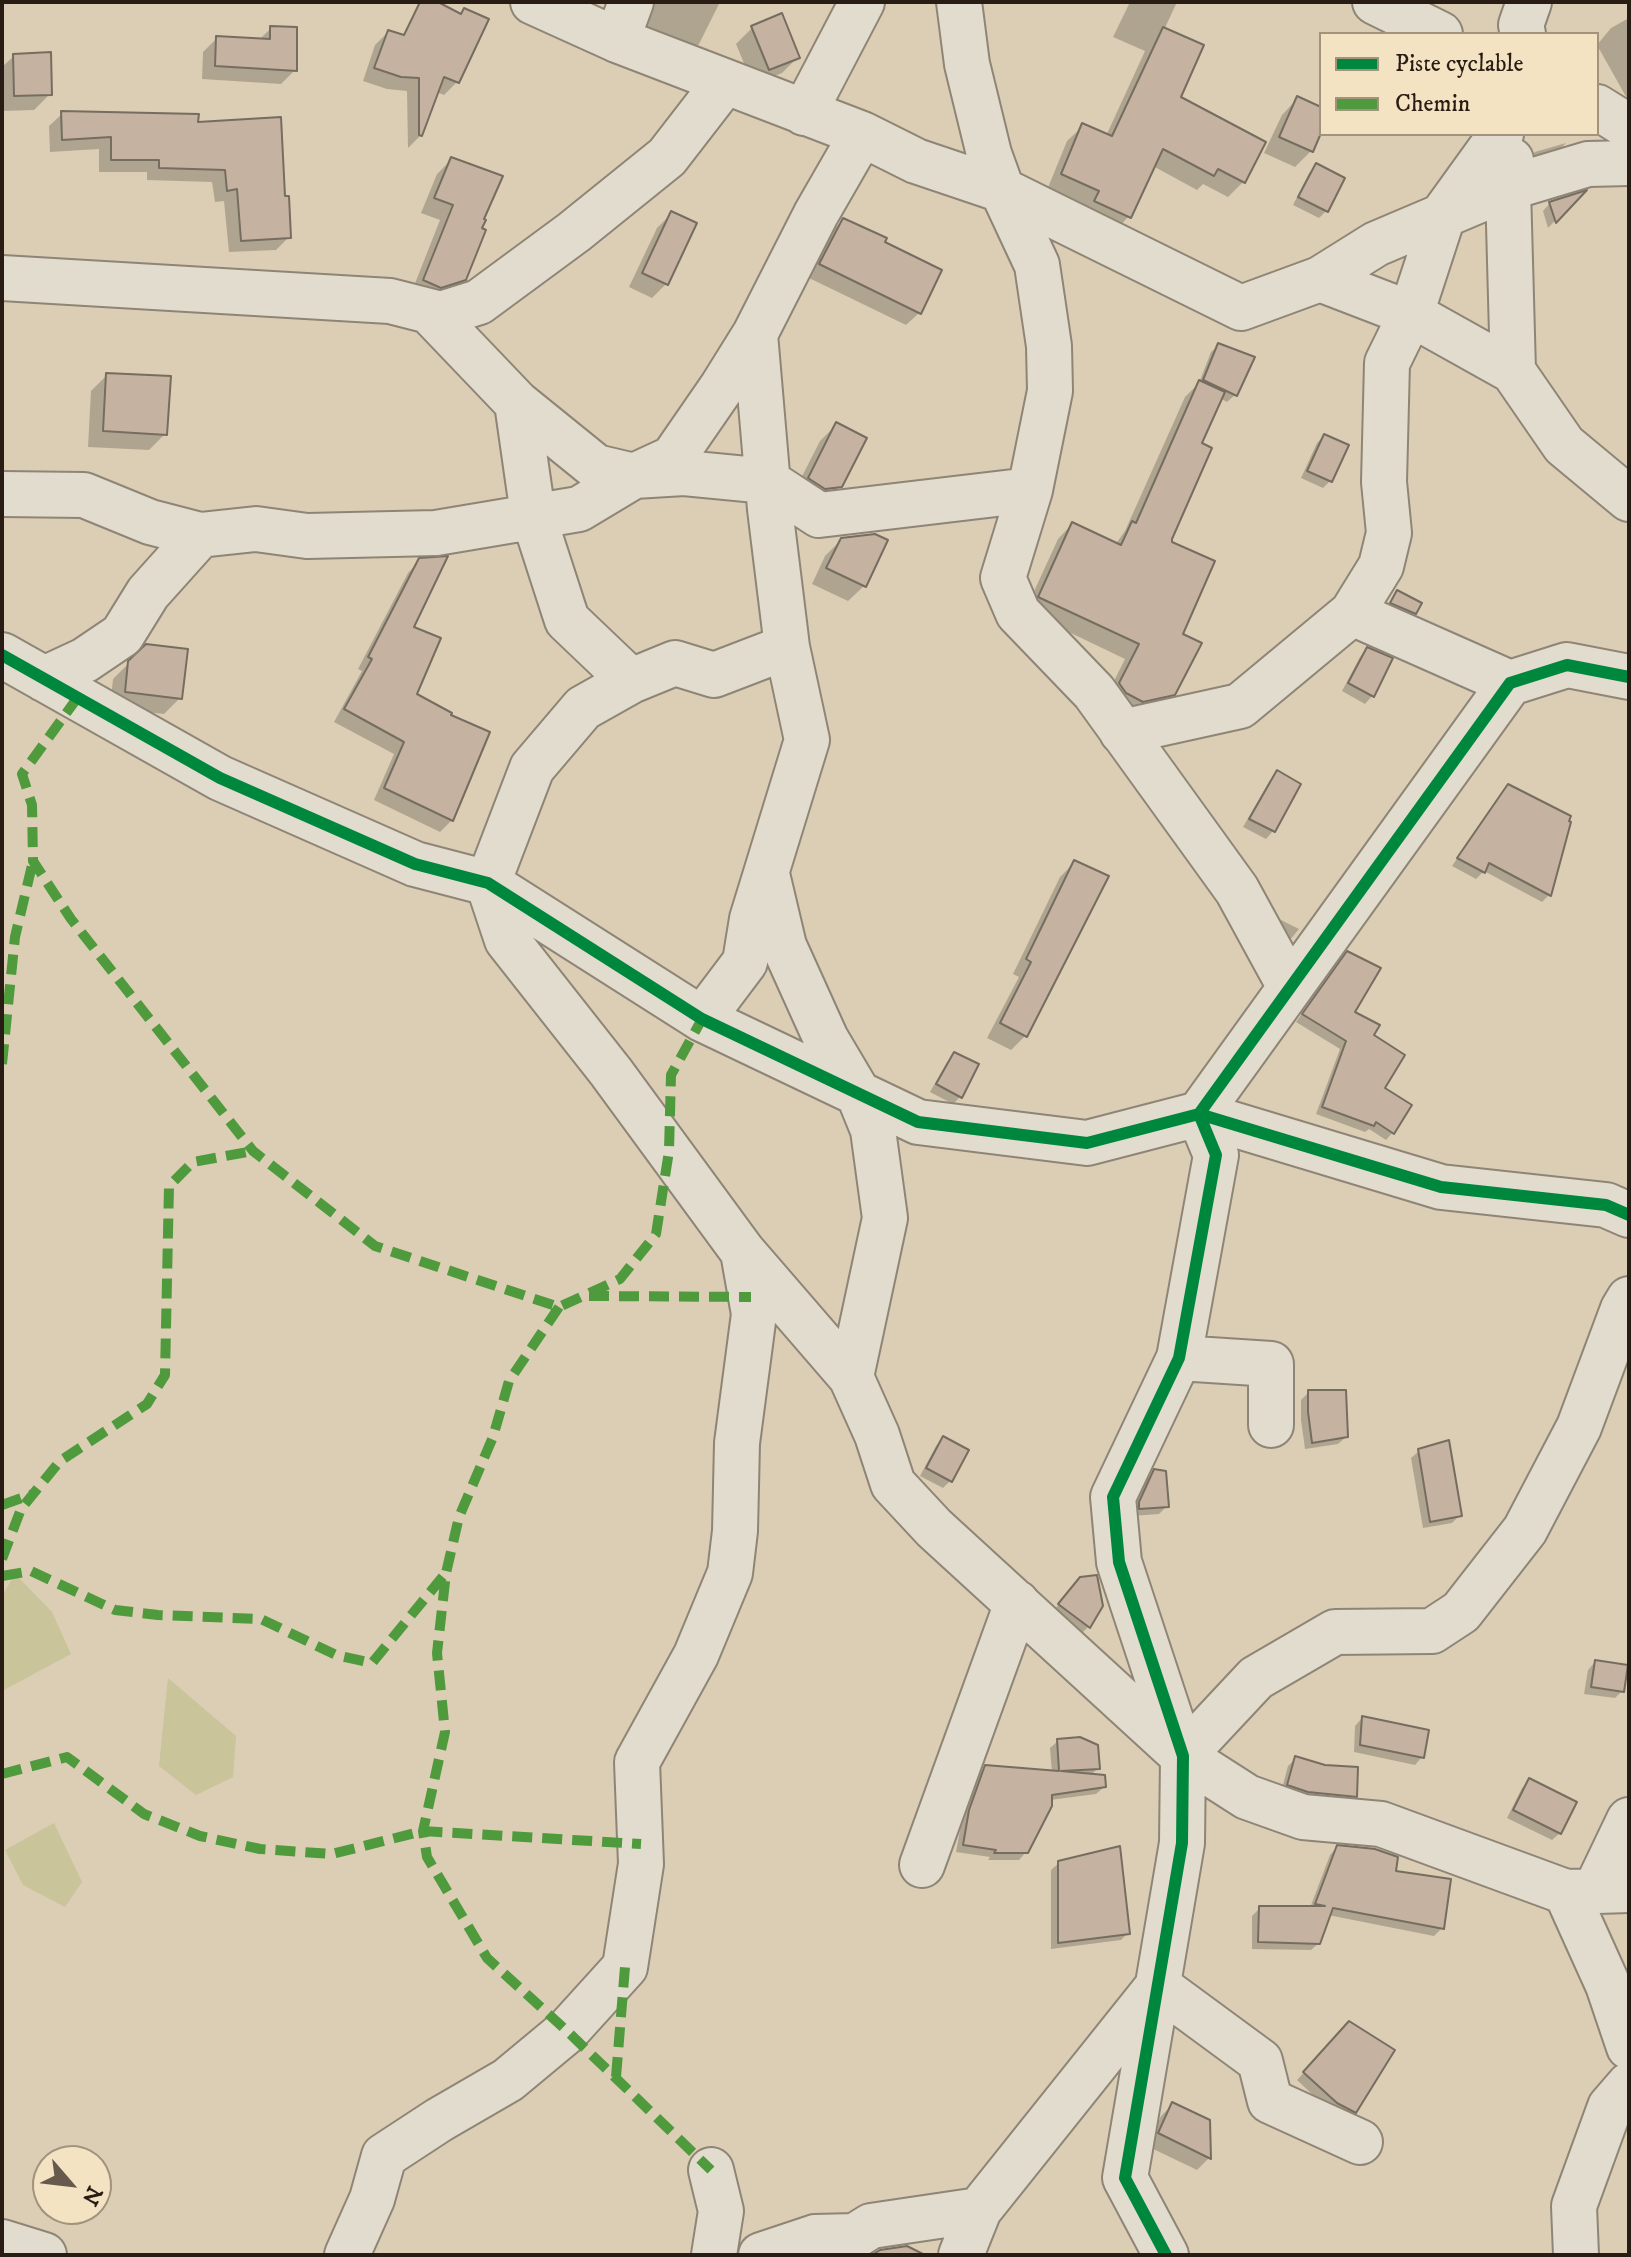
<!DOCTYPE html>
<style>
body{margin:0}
#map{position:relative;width:1631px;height:2257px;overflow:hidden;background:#dbceb4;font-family:"IM FELL DW Pica",serif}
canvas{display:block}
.frame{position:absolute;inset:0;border:4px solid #291c14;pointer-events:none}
.legend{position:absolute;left:1319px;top:32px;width:280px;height:104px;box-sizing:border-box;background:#f3e3c3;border:2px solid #a2937d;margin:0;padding:10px 14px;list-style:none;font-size:24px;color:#291c14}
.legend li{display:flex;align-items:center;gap:16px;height:40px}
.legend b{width:40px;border:2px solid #a2937d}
.north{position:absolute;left:32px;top:2145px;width:80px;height:80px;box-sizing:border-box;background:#f3e3c3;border:2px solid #a2937d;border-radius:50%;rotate:118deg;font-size:22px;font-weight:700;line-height:32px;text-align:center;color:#291c14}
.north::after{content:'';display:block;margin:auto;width:28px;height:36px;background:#675a4c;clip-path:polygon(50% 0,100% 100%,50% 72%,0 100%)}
</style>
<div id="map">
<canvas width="1631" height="2257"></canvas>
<div class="frame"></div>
<ul class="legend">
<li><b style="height:10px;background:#00873e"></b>Piste cyclable</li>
<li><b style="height:10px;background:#4f9a3d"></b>Chemin</li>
</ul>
<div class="north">N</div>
</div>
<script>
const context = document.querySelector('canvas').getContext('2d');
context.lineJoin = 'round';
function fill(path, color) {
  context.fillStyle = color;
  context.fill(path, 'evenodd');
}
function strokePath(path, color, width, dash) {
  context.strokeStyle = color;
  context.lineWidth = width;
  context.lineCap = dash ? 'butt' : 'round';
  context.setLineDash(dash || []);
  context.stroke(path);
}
fill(new Path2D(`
 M 15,1574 L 52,1612 L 71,1654 L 2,1691 L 2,1596 Z
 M 168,1678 L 236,1736 L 233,1777 L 196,1795 L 159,1766 Z
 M 54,1823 L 82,1882 L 65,1907 L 23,1885 L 5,1850 Z`), '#c9c499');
fill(new Path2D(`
 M 429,2 L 460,15 L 464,10 L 457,82 L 444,95 L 436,92 L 421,135 L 408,148 L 407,91 L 387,89 L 363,81 L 375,45 L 388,32 L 405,36 Z
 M 644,2 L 720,2 L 699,44 L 690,54 L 641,34 Z
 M 1130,2 L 1177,2 L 1164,30 L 1179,97 L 1243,182 L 1228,197 L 1203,184 L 1197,190 L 1153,166 L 1129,216 L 1114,232 L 1080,216 L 1085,206 L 1047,190 L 1067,141 L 1083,126 L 1106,136 L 1145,51 L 1113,37 Z
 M 1629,18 L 1629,102 L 1597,45 L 1611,28 Z
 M 271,28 L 295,70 L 281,84 L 202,79 L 203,52 L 217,38 L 259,40 Z
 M 752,28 L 798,57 L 782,73 L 753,85 L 736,44 Z
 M 14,56 L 50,94 L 34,110 L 2,111 L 2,67 Z
 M 1297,99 L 1321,109 L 1321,128 L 1311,151 L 1295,167 L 1264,153 L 1282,115 Z
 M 62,114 L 196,124 L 283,198 L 289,237 L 276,250 L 229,252 L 224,201 L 215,202 L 212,182 L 147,180 L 147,172 L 99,172 L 99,149 L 50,152 L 49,126 Z
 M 1566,143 L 1558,151 L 1528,160 L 1535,152 Z
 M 452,159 L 480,229 L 464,279 L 449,294 L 410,296 L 440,220 L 421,213 L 437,174 Z
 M 1316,166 L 1326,211 L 1319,218 L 1293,205 L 1309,173 Z
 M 1581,194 L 1548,228 L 1543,211 L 1550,203 Z
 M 671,214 L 666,284 L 652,298 L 629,287 L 657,228 Z
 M 843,220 L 882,243 L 919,313 L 906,325 L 807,277 L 830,233 Z
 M 1219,345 L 1235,395 L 1227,402 L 1220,398 L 1199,444 L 1169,543 L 1180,635 L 1174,693 L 1158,709 L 1128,715 L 1105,699 L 1125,659 L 1025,611 L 1058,539 L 1072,524 L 1115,545 L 1125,531 L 1185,397 L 1199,383 L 1211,352 Z
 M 107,375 L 165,434 L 149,450 L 88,447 L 91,391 Z
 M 836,425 L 840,486 L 824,502 L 793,494 L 820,441 Z
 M 1324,436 L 1330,481 L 1323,488 L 1301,478 L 1317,443 Z
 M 842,539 L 864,586 L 848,601 L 812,584 L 825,556 Z
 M 420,560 L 412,628 L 414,695 L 464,794 L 452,820 L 440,832 L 374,800 L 394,754 L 334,722 L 362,671 L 358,669 L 408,573 Z
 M 1397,593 L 1415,613 L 1407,620 L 1385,610 Z
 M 146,646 L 180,698 L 164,714 L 110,708 L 113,679 Z
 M 1367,649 L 1390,659 L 1372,696 L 1365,704 L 1342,691 L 1360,657 Z
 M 1277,772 L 1298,785 L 1273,831 L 1266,839 L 1243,827 L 1270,780 Z
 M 1501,794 L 1549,895 L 1542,902 L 1484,871 L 1476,879 L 1452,866 Z
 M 1074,863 L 1025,1036 L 1011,1050 L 987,1038 L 1019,977 L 1013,974 L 1060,877 Z
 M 1281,920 L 1299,929 L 1285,946 L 1274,927 Z
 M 1340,961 L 1352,1012 L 1371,1036 L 1393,1132 L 1386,1140 L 1369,1129 L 1365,1132 L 1316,1114 L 1340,1049 L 1296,1022 Z
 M 955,1054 L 960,1097 L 953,1104 L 930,1092 L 947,1062 Z
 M 1309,1392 L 1346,1437 L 1338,1444 L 1305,1449 L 1301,1420 L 1301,1400 Z
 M 943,1438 L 951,1480 L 943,1488 L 920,1476 L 936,1446 Z
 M 1419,1451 L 1460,1515 L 1452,1523 L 1423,1528 L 1411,1458 Z
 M 1154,1472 L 1167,1506 L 1159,1514 L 1132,1516 L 1132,1511 L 1147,1479 Z
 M 1072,1587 L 1100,1601 L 1088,1627 L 1081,1634 L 1052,1613 Z
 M 1595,1662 L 1622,1691 L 1615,1698 L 1584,1694 L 1588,1670 Z
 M 1362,1718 L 1422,1757 L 1415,1765 L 1354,1752 L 1355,1726 Z
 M 1058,1741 L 1098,1768 L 1090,1776 L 1104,1787 L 1096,1794 L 1050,1800 L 1026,1852 L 1019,1860 L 988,1860 L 990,1857 L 956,1852 L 962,1819 L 978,1775 L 986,1767 L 1052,1773 L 1050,1748 Z
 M 1295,1759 L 1355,1796 L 1347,1803 L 1281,1792 L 1288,1766 Z
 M 1529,1780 L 1560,1833 L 1552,1840 L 1507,1818 L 1522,1788 Z
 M 1337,1847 L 1394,1873 L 1442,1928 L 1434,1936 L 1328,1915 L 1319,1943 L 1311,1950 L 1252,1949 L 1252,1916 L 1260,1908 L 1310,1908 L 1330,1855 Z
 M 1059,1863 L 1128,1933 L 1121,1940 L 1051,1949 L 1051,1870 Z
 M 1342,2031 L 1355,2112 L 1347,2119 L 1329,2110 L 1297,2080 Z
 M 1173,2104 L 1208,2121 L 1209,2158 L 1197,2170 L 1147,2146 L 1161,2116 Z`), '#0003');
const building = new Path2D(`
 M 420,2 L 438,2 L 461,14 L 464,8 L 489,19 L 459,83 L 444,77 L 422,136 L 419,135 L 419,78 L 401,77 L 374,68 L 388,30 L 404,35 Z
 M 782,13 L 800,58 L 769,70 L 751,26 Z
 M 270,26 L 297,27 L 297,71 L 215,66 L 216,36 L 270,39 Z
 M 1163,27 L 1204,45 L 1181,97 L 1266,142 L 1245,183 L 1218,169 L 1214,176 L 1163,149 L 1131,218 L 1094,201 L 1099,191 L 1061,174 L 1082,123 L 1112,136 Z
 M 51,52 L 52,95 L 14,96 L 13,54 Z
 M 1297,96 L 1321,107 L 1321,133 L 1313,152 L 1279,137 Z
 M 61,111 L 199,114 L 198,122 L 281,117 L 285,196 L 289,196 L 291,238 L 241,241 L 237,189 L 227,191 L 225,170 L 159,168 L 159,160 L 111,160 L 111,137 L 62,140 Z
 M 451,157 L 503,176 L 484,219 L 486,220 L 482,228 L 486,230 L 466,280 L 441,288 L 423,280 L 453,205 L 434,198 Z
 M 1316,163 L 1345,178 L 1328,212 L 1298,197 Z
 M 1587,190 L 1556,223 L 1549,202 Z
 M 671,211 L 697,223 L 668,285 L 642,273 Z
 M 843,218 L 887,238 L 885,242 L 942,270 L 921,314 L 819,264 Z
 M 1218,343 L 1255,357 L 1237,396 L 1203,380 Z
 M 106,373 L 171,376 L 167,435 L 103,431 Z
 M 1199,380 L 1225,392 L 1202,443 L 1212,448 L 1172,539 L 1172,542 L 1215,561 L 1183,634 L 1202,643 L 1175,695 L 1143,702 L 1126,693 L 1119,683 L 1139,644 L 1038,597 L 1072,522 L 1121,545 L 1132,521 L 1136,523 Z
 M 836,422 L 867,438 L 842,487 L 825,489 L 808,478 Z
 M 1324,434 L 1349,445 L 1332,482 L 1307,471 Z
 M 875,534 L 888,540 L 866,587 L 826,568 L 841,538 Z
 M 448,556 L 414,627 L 441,638 L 417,694 L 452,713 L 451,715 L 490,732 L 453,821 L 384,788 L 404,742 L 344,709 L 372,659 L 368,657 L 419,558 Z
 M 1397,590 L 1422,603 L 1416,614 L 1390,603 Z
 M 146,644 L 188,649 L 182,699 L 125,692 L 128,661 Z
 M 1367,647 L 1393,658 L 1374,697 L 1348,683 Z
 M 1277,770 L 1301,784 L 1275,832 L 1249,819 Z
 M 1508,784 L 1571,816 L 1569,821 L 1571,822 L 1551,896 L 1489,863 L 1485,873 L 1457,858 Z
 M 1074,860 L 1109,876 L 1027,1037 L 1000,1023 L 1031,962 L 1026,959 Z
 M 1347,951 L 1381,968 L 1355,1012 L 1380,1025 L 1374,1035 L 1405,1055 L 1385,1088 L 1412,1105 L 1394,1134 L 1376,1122 L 1374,1126 L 1322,1107 L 1346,1041 L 1302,1014 Z
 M 954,1052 L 979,1064 L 962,1098 L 936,1084 Z
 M 1308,1390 L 1346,1390 L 1348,1437 L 1312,1443 L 1308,1412 Z
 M 943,1436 L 969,1450 L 952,1482 L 926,1468 Z
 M 1449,1440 L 1462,1516 L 1430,1522 L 1418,1449 Z
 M 1154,1469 L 1166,1471 L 1169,1507 L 1139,1509 L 1139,1502 Z
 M 1097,1575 L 1103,1606 L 1090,1628 L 1058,1604 L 1080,1577 Z
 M 1595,1660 L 1628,1665 L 1624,1692 L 1591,1687 Z
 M 1362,1716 L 1429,1730 L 1424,1758 L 1360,1745 Z
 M 1080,1737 L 1098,1745 L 1100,1769 L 1061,1771 L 1105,1775 L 1106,1787 L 1052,1795 L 1052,1806 L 1028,1853 L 994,1853 L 996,1850 L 963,1845 L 969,1810 L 985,1765 L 1059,1771 L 1057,1739 Z
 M 1295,1756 L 1325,1765 L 1358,1767 L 1357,1797 L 1308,1792 L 1287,1785 Z
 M 1529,1778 L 1577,1802 L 1561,1834 L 1513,1810 Z
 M 1337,1845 L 1375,1849 L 1398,1857 L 1396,1871 L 1451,1879 L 1444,1929 L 1333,1908 L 1320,1944 L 1258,1942 L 1259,1906 L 1325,1906 L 1315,1904 Z
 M 1120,1846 L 1130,1934 L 1058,1943 L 1058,1861 Z
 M 1349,2021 L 1395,2050 L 1356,2113 L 1337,2103 L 1303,2072 Z
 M 1172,2102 L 1210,2120 L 1211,2159 L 1158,2133 Z
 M 907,2246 L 925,2255 L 872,2255 L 880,2250 Z`);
fill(building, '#c6b2a0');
strokePath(building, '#756d60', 2);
const minor = new Path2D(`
 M 533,2 L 617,40 L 862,134 L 916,161 L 1002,190 L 1241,308 L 1320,279 L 1411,314 L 1513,371 L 1564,445 L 1629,499
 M 959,2 L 967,64 L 989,154 L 1002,190 L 1037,265 L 1049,346 L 1050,391 L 1030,490 L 1003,578 L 1018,613 L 1094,692 L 1237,890 L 1290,987
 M 1375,2 L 1440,34
 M 1523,34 L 1521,25 L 1529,2
 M 617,40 L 631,2
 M 1597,107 L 1629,127
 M 804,113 L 862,2
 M 1511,160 L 1508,188 L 1513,371
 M 2,278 L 390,301 L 441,314 L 479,302 L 574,232 L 667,157 L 725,82
 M 1320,279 L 1376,244 L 1508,188 L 1588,164 L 1629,163
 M 429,311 L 517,403 L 596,467 L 634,476 L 684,473 L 767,481 L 819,515 L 1030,490
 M 517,403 L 533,515 L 567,620 L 631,681
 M 2,494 L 84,495 L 150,522 L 200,535 L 256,529 L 307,536 L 436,533 L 579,509 L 634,476 L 673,458 L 722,387 L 755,334 L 816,214 L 862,134
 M 1352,613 L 1510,683
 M 787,647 L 714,675 L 675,663 L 631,681 L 583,708 L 532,768 L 488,883 L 507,940 L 611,1072 L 743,1252 L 851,1377 L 877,1435 L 893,1484 L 934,1528 L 1183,1756 L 1247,1797 L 1303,1817 L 1381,1824 L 1566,1892 L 1629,1890
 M 2,655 L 220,778 L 415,864 L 488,883 L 702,1019 L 918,1122 L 1087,1143 L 1199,1114 L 1441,1187 L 1606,1205 L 1629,1215
 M 44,679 L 85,660 L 122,635 L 148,593 L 200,535
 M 1122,732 L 1240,706 L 1352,613 L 1381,566 L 1389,533 L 1384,482 L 1387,363 L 1411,314 L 1444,213 L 1501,134
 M 767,874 L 784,946 L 826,1039 L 858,1093 L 873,1130 L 885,1218 L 851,1377
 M 702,1019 L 745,962 L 752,919 L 807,740 L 787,647 L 770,509 L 755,334
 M 1179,1358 L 1271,1364 L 1271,1425
 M 1183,1756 L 1256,1678 L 1335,1632 L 1432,1631 L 1461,1612 L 1525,1530 L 1579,1427 L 1623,1309 L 1629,1299
 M 922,1865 L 1017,1603
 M 1595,1891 L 1629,1820
 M 1566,1892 L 1608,1985 L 1629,2047
 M 711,2170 L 721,2211 L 714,2255
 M 2,2242 L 44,2255
 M 347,2255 L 372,2199 L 384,2156 L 439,2120 L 508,2080 L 567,2031 L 625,1967 L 641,1864 L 637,1762 L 696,1655 L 730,1573 L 735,1531 L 737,1443 L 754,1314 L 743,1252
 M 761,2255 L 815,2237 L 855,2236 L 871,2226 L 979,2210
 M 961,2255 L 979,2210 L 1158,1986 L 1260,2061 L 1270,2101 L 1360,2142
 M 1166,2255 L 1125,2178 L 1182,1843 L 1183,1756 L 1119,1562 L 1113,1497 L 1179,1358 L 1216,1155 L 1199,1114 L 1510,683 L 1567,665 L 1629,677
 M 1576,2255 L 1574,2206 L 1610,2107 L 1629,2085`);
strokePath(minor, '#8e8576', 48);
strokePath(minor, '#e2dcce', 44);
strokePath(new Path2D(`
 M 78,697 L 22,774 L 32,805 L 33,861 L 71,919 L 253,1151 L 375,1246 L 559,1307 L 620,1279 L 656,1234 L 669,1151 L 671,1075 L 702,1019
 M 2,1064 L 15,937 L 33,861
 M 589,1296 L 751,1297
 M 559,1307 L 509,1381 L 493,1437 L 459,1517 L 446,1573 L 437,1653 L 445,1732 L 423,1831 L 427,1857 L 487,1958 L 567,2031 L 711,2170
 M 2,1505 L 33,1494
 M 2,1559 L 21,1509 L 60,1461 L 147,1404 L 165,1375 L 169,1186 L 193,1162 L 253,1151
 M 2,1576 L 31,1571 L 115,1610 L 158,1615 L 261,1619 L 336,1655 L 372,1663 L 445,1574
 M 2,1774 L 67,1757 L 144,1814 L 200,1836 L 260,1849 L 332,1854 L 423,1831 L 641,1844
 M 616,2077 L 625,1967`), '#4f9a3d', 10, [20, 10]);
strokePath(new Path2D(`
 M 2,655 L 220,778 L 415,864 L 488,883 L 702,1019 L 918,1122 L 1087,1143 L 1199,1114 L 1441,1187 L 1606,1205 L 1629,1215
 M 1166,2255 L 1125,2178 L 1182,1843 L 1183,1756 L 1119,1562 L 1113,1497 L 1179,1358 L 1216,1155 L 1199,1114 L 1510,683 L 1567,665 L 1629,677`), '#00873e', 12);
</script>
